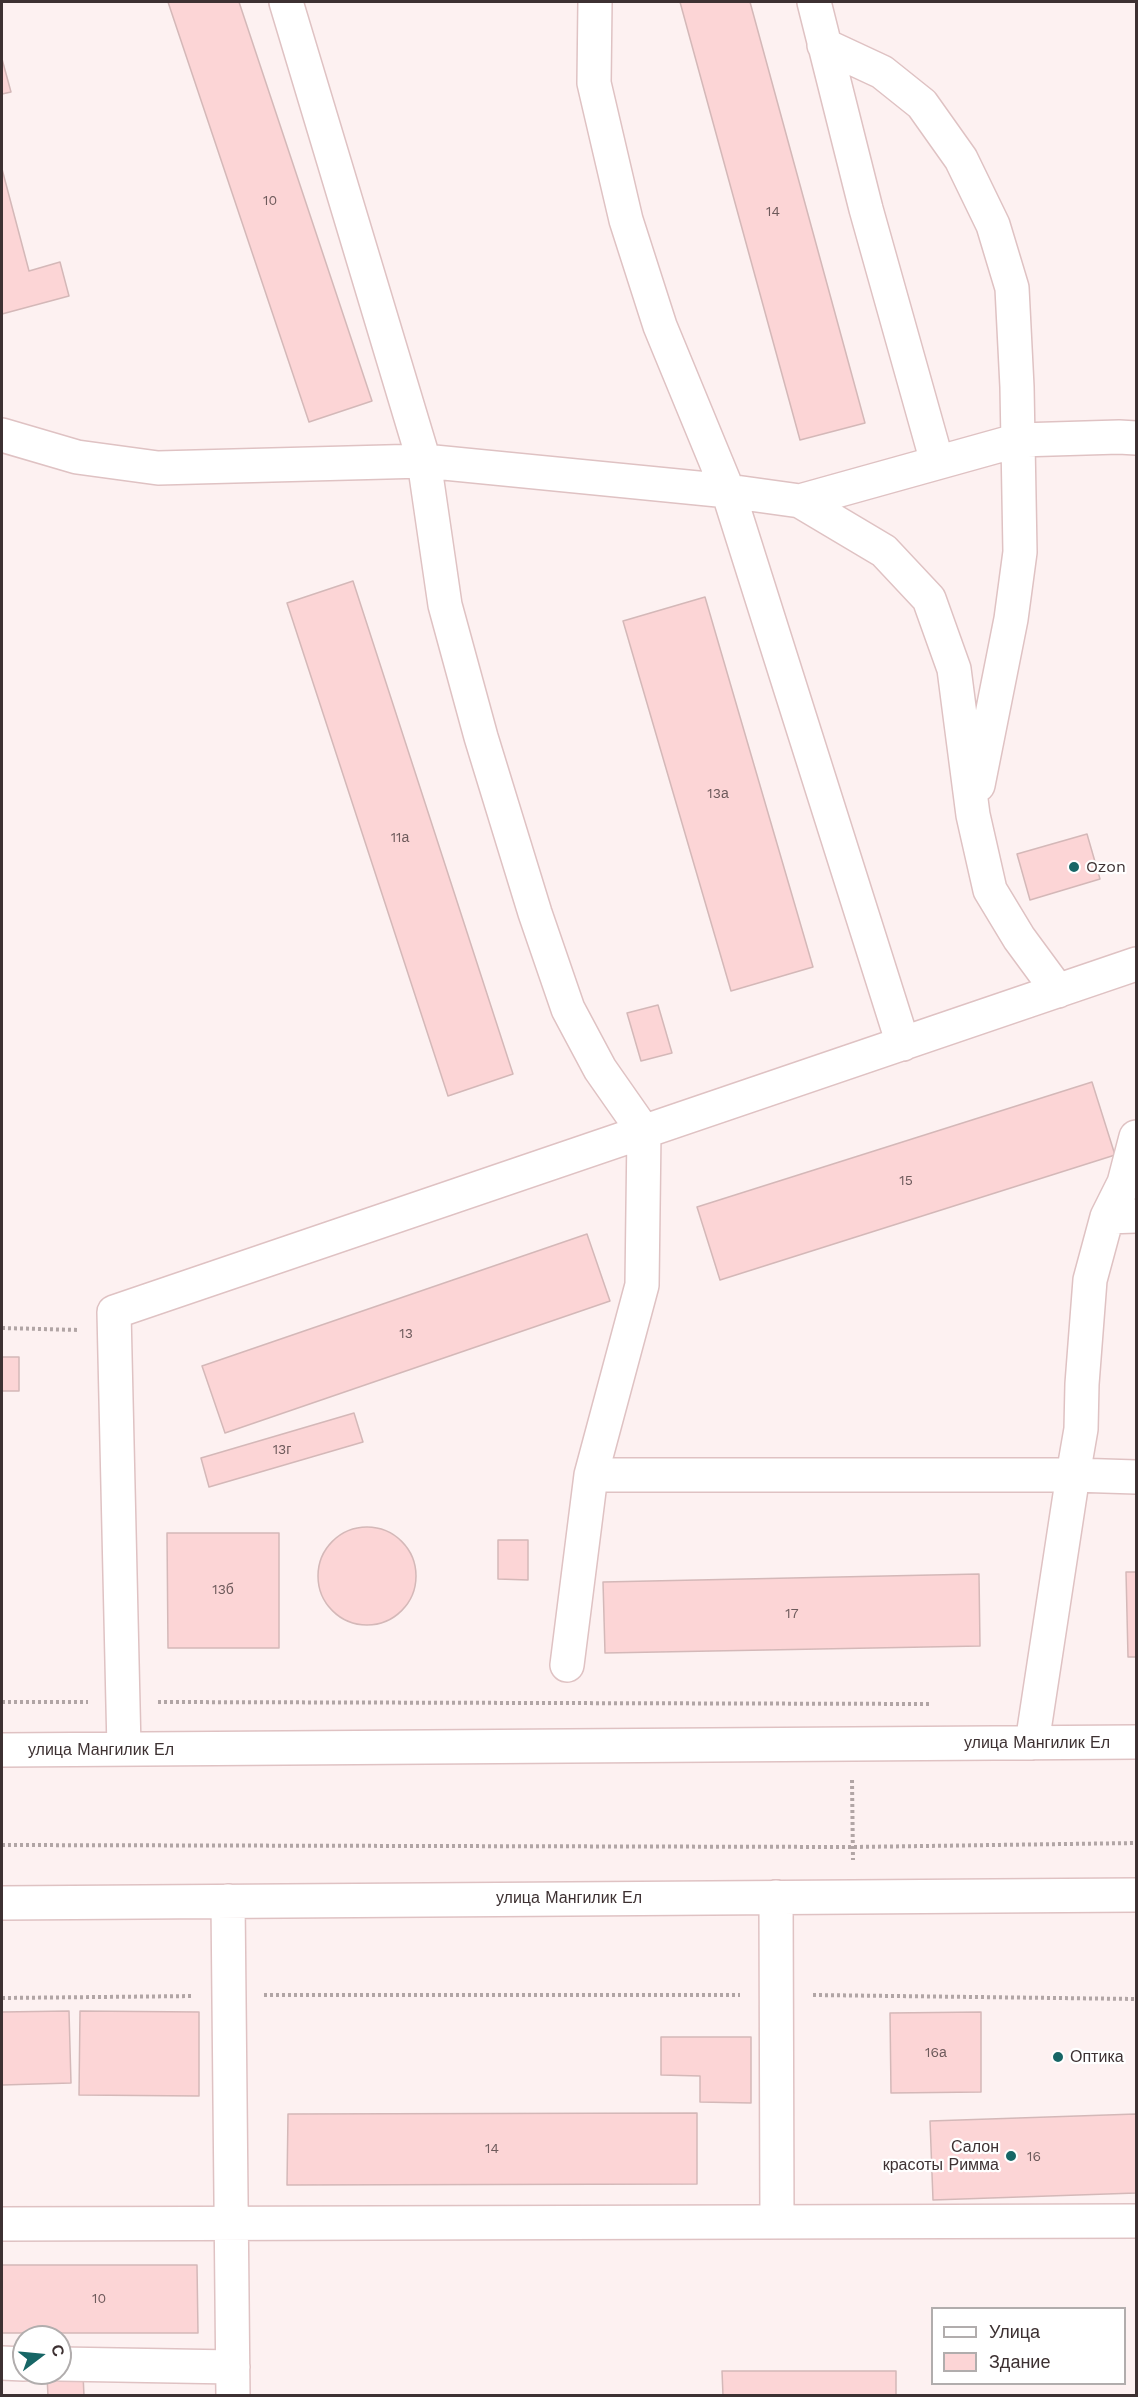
<!DOCTYPE html>
<meta charset="utf-8">
<style>
body{margin:0}
#map{position:relative;width:1138px;height:2397px;overflow:hidden;background:#fdf1f1;font-family:"Work Sans",sans-serif}
canvas{display:block}
.frame{position:absolute;inset:0;border:3px solid #3d3132;pointer-events:none}
.legend{position:absolute;left:931px;top:2307px;width:195px;height:78px;box-sizing:border-box;background:#fff;border:2px solid #b1adad;margin:0;padding:8px 10px;list-style:none;font-size:18px;color:#3d3132}
.legend li{display:flex;align-items:center;gap:12px;height:30px}
.legend b{width:30px;border:2px solid #b1adad}
.north{position:absolute;left:12px;top:2325px;width:60px;height:60px;box-sizing:border-box;background:#fff;border:2px solid #b1adad;border-radius:50%;rotate:74deg;font-size:16px;font-weight:700;line-height:24px;text-align:center;color:#3d3132}
.north::after{content:'';display:block;margin:auto;width:21px;height:27px;background:#176666;clip-path:polygon(50% 0,100% 100%,50% 72%,0 100%)}
</style>
<div id="map">
<canvas width="1138" height="2397"></canvas>
<div class="frame"></div>
<ul class="legend">
<li><b style="height:8px;background:#fff"></b>Улица</li>
<li><b style="height:16px;background:#fcd5d6"></b>Здание</li>
</ul>
<div class="north">С</div>
</div>
<script>
const context = document.querySelector('canvas').getContext('2d');
context.lineJoin = 'round';
function fill(path, color) {
  context.fillStyle = color;
  context.fill(path, 'evenodd');
}
function strokePath(path, color, width, dash) {
  context.strokeStyle = color;
  context.lineWidth = width;
  context.lineCap = dash ? 'butt' : 'round';
  context.setLineDash(dash || []);
  context.stroke(path);
}
function write(font, color, halo, rows, align = 'center') {
  context.font = font + ' "Work Sans",sans-serif';
  context.lineWidth = 4.5;
  context.setLineDash([]);
  context.textBaseline = 'middle';
  context.strokeStyle = halo;
  context.fillStyle = color;
  for (const [text, x, y, turn = 0] of rows) {
    context.save();
    context.translate(x, y);
    context.rotate((+turn || 0) * Math.PI / 180);
    context.textAlign = isNaN(turn) ? turn : align;
    if (halo) context.strokeText(text, 0, 0);
    context.fillText(text, 0, 0);
    context.restore();
  }
}
const building = new Path2D(`
 M 168,2 L 239,2 L 372,401 L 309,422 Z
 M 680,2 L 750,2 L 865,423 L 800,440 Z
 M 2,59 L 11,92 L 2,94 Z
 M 2,169 L 29,271 L 60,262 L 69,296 L 2,314 Z
 M 353,581 L 513,1074 L 448,1096 L 287,603 Z
 M 705,597 L 813,967 L 731,991 L 623,621 Z
 M 1087,834 L 1100,879 L 1030,900 L 1017,854 Z
 M 658,1005 L 672,1053 L 641,1061 L 627,1013 Z
 M 1092,1082 L 1115,1155 L 720,1280 L 697,1207 Z
 M 587,1234 L 610,1301 L 225,1433 L 202,1366 Z
 M 2,1357 L 19,1357 L 19,1391 L 2,1391 Z
 M 354,1413 L 363,1442 L 209,1487 L 201,1458 Z
 M318 1576a49 49 0 1 1 98 0a49 49 0 1 1-98 0Z
 M 167,1533 L 279,1533 L 279,1648 L 168,1648 Z
 M 498,1540 L 528,1540 L 528,1580 L 498,1579 Z
 M 1126,1572 L 1136,1572 L 1136,1657 L 1128,1657 Z
 M 979,1574 L 980,1646 L 605,1653 L 603,1582 Z
 M 69,2011 L 71,2083 L 2,2085 L 2,2012 Z
 M 80,2011 L 199,2012 L 199,2096 L 79,2095 Z
 M 981,2012 L 981,2092 L 891,2093 L 890,2013 Z
 M 661,2037 L 751,2037 L 751,2103 L 700,2102 L 700,2076 L 661,2075 Z
 M 697,2113 L 697,2184 L 287,2185 L 288,2114 Z
 M 1136,2114 L 1136,2193 L 933,2200 L 930,2121 Z
 M 2,2265 L 197,2265 L 198,2333 L 2,2333 Z
 M 722,2371 L 896,2371 L 896,2396 L 723,2396 Z
 M 83,2374 L 84,2396 L 48,2396 L 47,2376 Z`);
fill(building, '#fcd5d6');
strokePath(building, '#d4b8b8', 1.5);
const minor = new Path2D(`
 M 286,2 L 424,461 L 445,605 L 481,737 L 535,913 L 568,1009 L 600,1069 L 644,1132 L 642,1285 L 591,1475 L 567,1665
 M 595,2 L 594,83 L 626,220 L 660,326 L 728,491 L 903,1044
 M 814,2 L 866,209 L 937,462
 M 824,45 L 882,72 L 922,104 L 961,159 L 993,225 L 1012,288 L 1017,387 L 1020,552 L 1011,619 L 978,785
 M 2,435 L 77,457 L 158,468 L 424,461 L 728,491 L 800,501 L 884,551 L 929,599 L 954,669 L 973,815 L 990,890 L 1019,938 L 1058,991
 M 800,501 L 1019,440 L 1119,437 L 1136,438
 M 1136,1137 L 1124,1183 L 1107,1217 L 1136,1216
 M 591,1475 L 1073,1475 L 1081,1429 L 1082,1384 L 1090,1280 L 1107,1217
 M 1032,1743 L 1073,1475 L 1136,1477
 M 124,1749 L 114,1312 L 1136,964
 M 2,1750 L 1136,1742
 M 776,1897 L 777,2222
 M 228,1901 L 233,2396
 M 2,1903 L 1136,1895
 M 2,2224 L 1136,2221
 M 2,2363 L 24,2364
 M 60,2364 L 233,2367`);
strokePath(minor, '#dfc2c3', 36);
strokePath(new Path2D(`
 M 2,1328 L 79,1330
 M 2,1702 L 88,1702
 M 158,1702 L 931,1704
 M 852,1780 L 853,1860
 M 2,1845 L 853,1847 L 1136,1843
 M 264,1995 L 740,1995
 M 813,1995 L 1136,1999
 M 2,1998 L 194,1996`), '#b1a5a5', 4, [3, 3]);
strokePath(minor, '#fff', 33);
for (const [x, y, r, color] of [
 [1074,867,6,"#176666"],
 [1058,2057,6,"#176666"],
 [1011,2156,6,"#176666"]
]) {
  const dot = new Path2D();
  dot.arc(x, y, r, 0, 2 * Math.PI);
  context.fillStyle = color;
  context.fill(dot);
  strokePath(dot, '#fff', 2);
}
write('14px', '#6d5a5b', null, [
 ["10",270,201],
 ["14",773,212],
 ["13а",718,794],
 ["11а",400,838],
 ["15",906,1181],
 ["13",406,1334],
 ["13г",282,1450],
 ["13б",223,1590],
 ["17",792,1614],
 ["16а",936,2053],
 ["14",492,2149],
 ["16",1034,2157],
 ["10",99,2299]
]);
write('16px', '#3d3132', '#fff', [
 ["Ozon",1086,867],
 ["Оптика",1070,2057],
 ["Салон",999,2147,"right"],
 ["красоты Римма",999,2165,"right"]
], 'left');
write('16px', '#3d3132', '#fff', [
 ["улица Мангилик Ел",1037,1743],
 ["улица Мангилик Ел",101,1750],
 ["улица Мангилик Ел",569,1898]
]);
</script>
